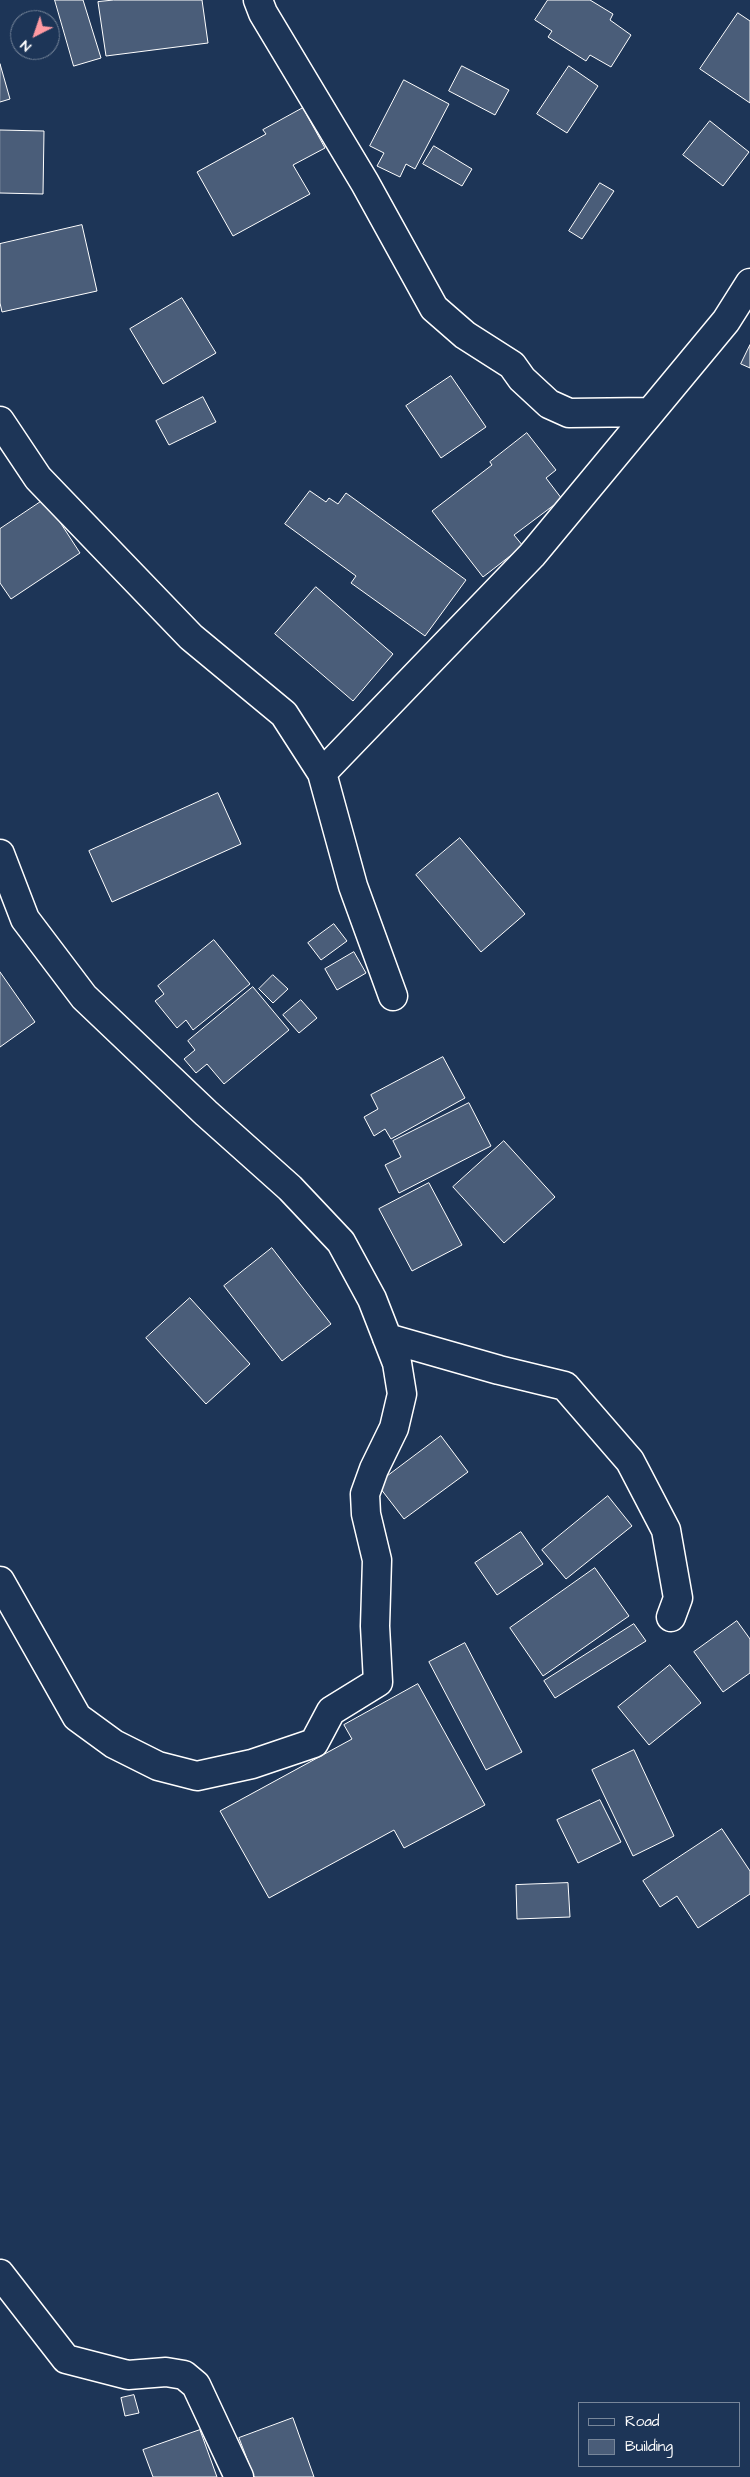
<!DOCTYPE html>
<style>
body{margin:0}
#map{position:relative;width:750px;height:2477px;overflow:hidden;background:#1d3557;font-family:"Architects Daughter",sans-serif}
canvas{display:block}
.legend{position:absolute;left:578px;top:2402px;width:162px;height:65px;box-sizing:border-box;background:#1d3557;border:1px solid #77869a;margin:0;padding:6px 9px;list-style:none;font-size:15px;color:#fff}
.legend li{display:flex;align-items:center;gap:10px;height:25px}
.legend b{width:25px;border:1px solid #77869a}
.north{position:absolute;left:10px;top:10px;width:50px;height:50px;box-sizing:border-box;background:#1d3557;border:1px solid #77869a;border-radius:50%;rotate:221deg;font-size:14px;font-weight:700;line-height:20px;text-align:center;color:#fff}
.north::after{content:'';display:block;margin:auto;width:18px;height:22px;background:#ff9aa2;clip-path:polygon(50% 0,100% 100%,50% 72%,0 100%)}
</style>
<div id="map">
<canvas width="750" height="2477"></canvas>
<ul class="legend">
<li><b style="height:6px;background:#1d3557"></b>Road</li>
<li><b style="height:14px;background:#4a5d79"></b>Building</li>
</ul>
<div class="north">N</div>
</div>
<script>
const context = document.querySelector('canvas').getContext('2d');
context.lineJoin = 'round';
function fill(path, color) {
  context.fillStyle = color;
  context.fill(path, 'evenodd');
}
function strokePath(path, color, width, dash) {
  context.strokeStyle = color;
  context.lineWidth = width;
  context.lineCap = dash ? 'butt' : 'round';
  context.setLineDash(dash || []);
  context.stroke(path);
}
const building = new Path2D(`
 M 55,0 L 83,0 L 101,58 L 74,66 Z
 M 114,0 L 202,0 L 208,43 L 106,56 L 98,2 Z
 M 548,0 L 590,0 L 613,14 L 610,20 L 631,35 L 611,67 L 590,55 L 586,61 L 548,37 L 552,31 L 535,20 Z
 M 738,13 L 750,21 L 750,103 L 700,69 Z
 M 0,64 L 10,99 L 0,102 Z
 M 462,66 L 509,90 L 495,115 L 449,91 Z
 M 569,66 L 598,86 L 567,133 L 537,114 Z
 M 404,80 L 449,104 L 415,169 L 406,164 L 400,177 L 377,166 L 384,153 L 370,146 Z
 M 303,108 L 325,148 L 293,165 L 310,194 L 233,236 L 197,172 L 266,134 L 263,130 Z
 M 710,121 L 749,152 L 723,186 L 683,155 Z
 M 0,130 L 44,131 L 43,194 L 0,193 Z
 M 434,146 L 472,169 L 462,186 L 423,164 Z
 M 600,183 L 614,191 L 582,239 L 569,231 Z
 M 82,225 L 97,291 L 2,312 L 0,303 L 0,244 Z
 M 182,298 L 216,353 L 163,384 L 130,329 Z
 M 750,345 L 750,368 L 741,364 Z
 M 451,376 L 486,427 L 441,458 L 406,406 Z
 M 203,397 L 216,422 L 169,445 L 156,421 Z
 M 527,433 L 556,470 L 546,478 L 562,499 L 514,535 L 523,546 L 483,577 L 432,511 L 492,465 L 490,462 Z
 M 310,491 L 326,502 L 329,498 L 338,504 L 346,493 L 466,580 L 425,636 L 351,583 L 356,576 L 285,524 Z
 M 45,499 L 80,553 L 11,599 L 0,583 L 0,529 Z
 M 316,587 L 393,654 L 353,701 L 275,634 Z
 M 218,793 L 241,844 L 112,902 L 89,851 Z
 M 460,838 L 525,914 L 481,952 L 416,875 Z
 M 334,924 L 347,941 L 321,960 L 308,943 Z
 M 214,940 L 250,984 L 193,1030 L 186,1020 L 177,1028 L 155,1001 L 164,994 L 158,986 Z
 M 354,952 L 366,973 L 337,990 L 325,969 Z
 M 0,972 L 35,1022 L 0,1047 Z
 M 273,975 L 288,989 L 273,1003 L 259,989 Z
 M 253,987 L 289,1030 L 224,1084 L 207,1064 L 196,1073 L 184,1059 L 195,1050 L 188,1041 Z
 M 301,1000 L 317,1018 L 299,1033 L 283,1015 Z
 M 443,1057 L 465,1098 L 391,1139 L 385,1129 L 374,1136 L 364,1117 L 378,1109 L 371,1095 Z
 M 469,1103 L 491,1146 L 399,1193 L 385,1165 L 401,1157 L 393,1141 Z
 M 504,1141 L 555,1197 L 504,1243 L 453,1187 Z
 M 429,1183 L 462,1245 L 412,1271 L 379,1209 Z
 M 272,1248 L 331,1324 L 282,1361 L 224,1286 Z
 M 190,1298 L 250,1364 L 206,1404 L 146,1338 Z
 M 441,1436 L 468,1472 L 404,1519 L 377,1484 Z
 M 608,1496 L 632,1526 L 566,1579 L 542,1550 Z
 M 521,1532 L 543,1564 L 497,1595 L 475,1563 Z
 M 595,1568 L 629,1616 L 543,1676 L 510,1628 Z
 M 737,1621 L 750,1639 L 750,1673 L 723,1692 L 694,1652 Z
 M 634,1624 L 646,1641 L 555,1698 L 544,1681 Z
 M 465,1643 L 522,1752 L 486,1770 L 429,1662 Z
 M 670,1665 L 701,1703 L 649,1745 L 618,1707 Z
 M 418,1684 L 485,1805 L 404,1848 L 394,1830 L 269,1898 L 220,1811 L 352,1739 L 344,1725 Z
 M 634,1750 L 674,1836 L 633,1856 L 592,1770 Z
 M 600,1800 L 621,1842 L 578,1863 L 557,1820 Z
 M 722,1829 L 750,1871 L 750,1894 L 698,1928 L 677,1896 L 660,1907 L 643,1881 Z
 M 568,1883 L 570,1917 L 517,1919 L 516,1885 Z
 M 134,2395 L 139,2413 L 125,2416 L 121,2398 Z
 M 293,2418 L 314,2477 L 254,2477 L 239,2438 Z
 M 200,2430 L 217,2477 L 153,2477 L 143,2450 Z`);
fill(building, '#4a5d79');
strokePath(building, '#fff', 1);
const street = new Path2D(`
 M 258,0 L 263,13 L 365,183 L 434,308 L 465,335 L 512,365 L 522,379 L 549,404 L 569,413 L 649,412
 M 0,421 L 38,478 L 191,637 L 284,714 L 322,773 L 353,886 L 393,996
 M 322,773 L 532,555 L 726,321 L 750,283
 M 0,854 L 25,919 L 84,997 L 206,1113 L 290,1188 L 341,1242 L 372,1299 L 397,1363 L 402,1394 L 394,1428 L 374,1469 L 365,1494 L 366,1514 L 377,1560 L 375,1626 L 378,1682 L 331,1711 L 314,1743 L 252,1764 L 197,1776 L 158,1766 L 114,1744 L 77,1717 L 0,1581
 M 387,1338 L 499,1370 L 565,1386 L 630,1461 L 666,1530 L 678,1598 L 671,1617
 M 0,2274 L 66,2359 L 128,2375 L 166,2372 L 184,2375 L 196,2385 L 239,2477`);
strokePath(street, '#fff', 31);
strokePath(street, '#1d3557', 28);
</script>
